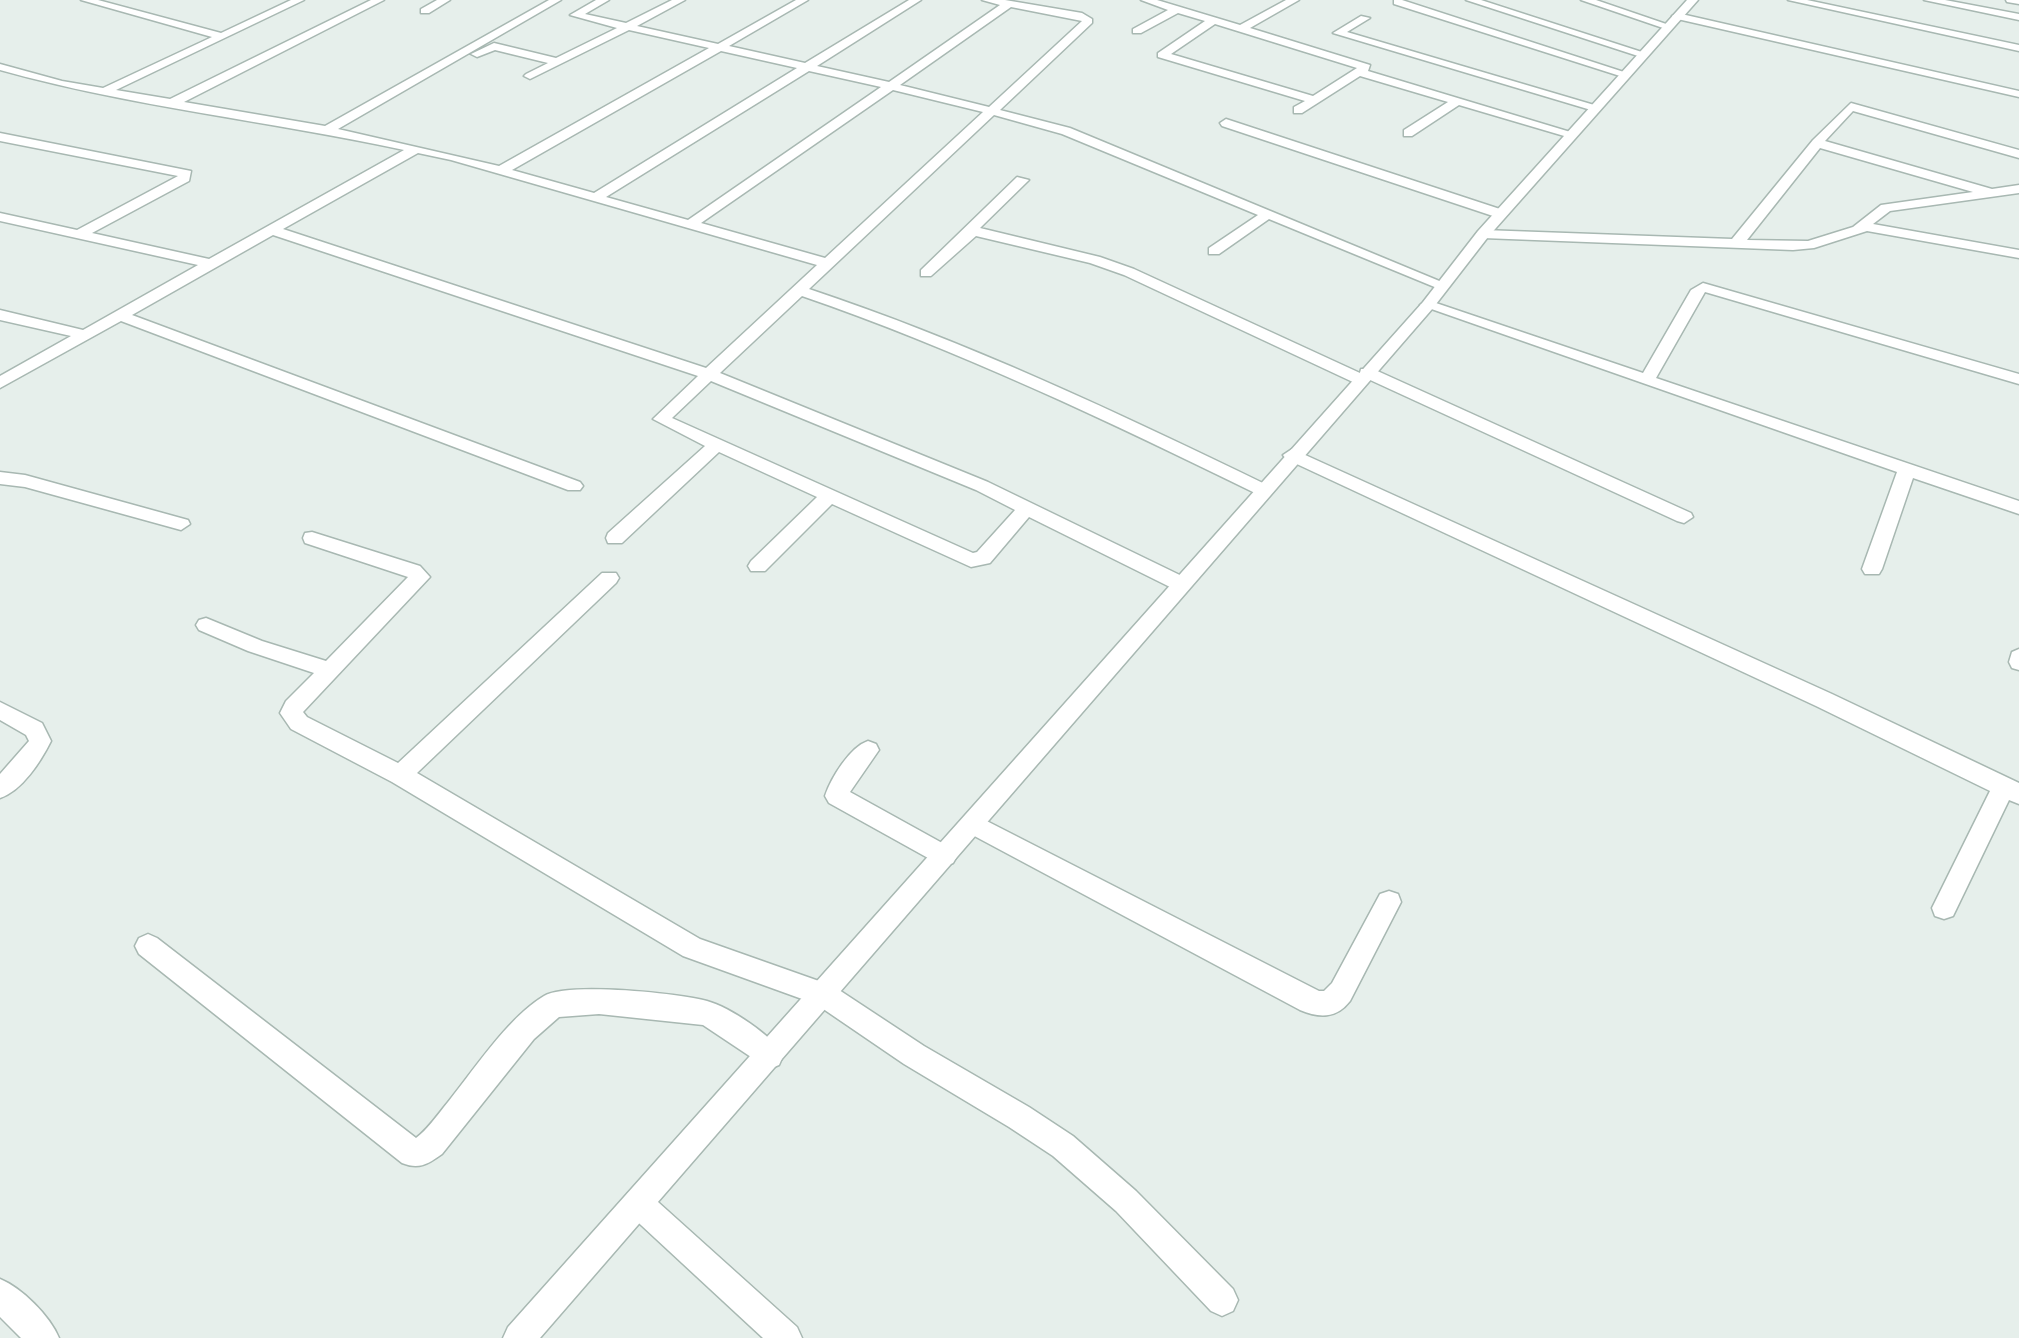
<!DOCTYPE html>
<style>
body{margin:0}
canvas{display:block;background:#e6efeb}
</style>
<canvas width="2019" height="1338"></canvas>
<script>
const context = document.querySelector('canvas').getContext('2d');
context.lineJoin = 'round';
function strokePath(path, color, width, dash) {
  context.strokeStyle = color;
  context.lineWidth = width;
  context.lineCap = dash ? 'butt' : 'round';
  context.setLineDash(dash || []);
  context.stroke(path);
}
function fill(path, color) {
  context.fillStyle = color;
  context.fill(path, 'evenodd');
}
const minor = new Path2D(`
 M 81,0 L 98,0 L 221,33 L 291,0 L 304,0 L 116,90 L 170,99 L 371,0 L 384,0 L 184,102 L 325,126 L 549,0 L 561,0 L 338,129 L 499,166 L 709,48 L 629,30 L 530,79 L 524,76 L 526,74 L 548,63 L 495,50 L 477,57 L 471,54 L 494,43 L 556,58 L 617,28 L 570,15 L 596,0 L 609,0 L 585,14 L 626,23 L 672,0 L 685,0 L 637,26 L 718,44 L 796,0 L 808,0 L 729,46 L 805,63 L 909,0 L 921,0 L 817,66 L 889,82 L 1000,5 L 982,0 L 1005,0 L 1082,13 L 1092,19 L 1092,23 L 1000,110 L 1070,128 L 1449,285 L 1447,288 L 1437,288 L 1269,219 L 1219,254 L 1209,254 L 1209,248 L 1258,215 L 1062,134 L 994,115 L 809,289 C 968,342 1119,413 1269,486 L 1272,490 L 1269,494 L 1257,494 C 1108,421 959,350 802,296 L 720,373 L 988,482 L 1188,579 L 1191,584 L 1188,589 L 1174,589 L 1029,517 L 990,563 L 971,567 L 832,504 L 765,571 L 751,571 L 748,566 L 751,561 L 817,497 L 719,452 L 622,543 L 608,543 L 606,538 L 608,533 L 705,446 L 653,419 L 698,376 L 273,235 L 132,315 L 580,482 L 583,486 L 580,490 L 568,490 L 121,321 L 0,388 L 0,376 L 71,336 L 0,320 L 0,310 L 83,330 L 198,265 L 0,221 L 0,213 L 77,230 L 178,176 L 0,141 L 0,133 L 191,171 L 189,181 L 92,233 L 209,259 L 404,150 C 270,121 132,107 0,70 L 0,64 L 62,81 L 103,88 L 212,37 ZM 1011,7 L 1082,21 L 989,107 L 900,85 ZM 721,51 L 797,68 L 594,193 L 512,170 ZM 809,71 L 881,87 L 688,220 L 606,197 ZM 893,90 L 983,112 L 825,258 L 701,223 ZM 418,153 L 451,160 L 817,265 L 706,368 L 283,229 ZM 711,381 L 976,490 L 1015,510 L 977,552 L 973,553 L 672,418 Z
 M 437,0 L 450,0 L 429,13 L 421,13 L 421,9 Z
 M 1141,0 L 1157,0 L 1240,25 L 1286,0 L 1299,0 L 1250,28 L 1370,65 L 1368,71 L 1577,134 L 1571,138 L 1459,105 L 1412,136 L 1404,136 L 1404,130 L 1448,102 L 1360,76 L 1302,113 L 1294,113 L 1294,107 L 1305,101 L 1158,57 L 1158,53 L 1205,21 L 1178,13 L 1141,33 L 1133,33 L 1133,29 L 1168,10 ZM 1215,24 L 1357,68 L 1313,96 L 1171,54 Z
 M 1394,0 L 1402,0 L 1630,74 L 1620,76 L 1394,4 Z
 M 1466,0 L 1481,0 L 1648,54 L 1638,56 Z
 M 1581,0 L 1596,0 L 1672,26 L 1663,28 Z
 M 1788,0 L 1807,0 L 2019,45 L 2019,51 Z
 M 1924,0 L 1945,0 L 2019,14 L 2019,20 Z
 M 2006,0 L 2019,0 L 2019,4 L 2007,2 Z
 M 1677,13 L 2019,91 L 2019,97 L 1673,18 L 1672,16 Z
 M 1361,16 L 1370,18 L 1347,32 L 1601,107 L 1591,110 L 1333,33 Z
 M 1851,103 L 2019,150 L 2019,158 L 1853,111 L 1825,141 L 1992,189 L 2019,185 L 2019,193 L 1890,211 L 1873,224 L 2019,250 L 2019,258 L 1867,231 L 1814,248 L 1793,250 L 1483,238 L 1476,234 L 1483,230 L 1732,239 L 1813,140 ZM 1820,148 L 1973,192 L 1881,205 L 1853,227 L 1808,241 L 1747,240 Z
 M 1226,119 L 1506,211 L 1508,214 L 1496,217 L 1222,126 L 1220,123 Z
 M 1017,177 L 1029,180 L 980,228 L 1100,257 L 1134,269 L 1360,373 L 1361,369 L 1373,369 L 1691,513 L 1693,517 L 1684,523 L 1677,521 L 1368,379 L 1367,383 L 1355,383 L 1124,275 L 1090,263 L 976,236 L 931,276 L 921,276 L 921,270 Z
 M 1703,283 L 2019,374 L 2019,384 L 1705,292 L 1656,378 L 2019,501 L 2019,514 L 1913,478 L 1882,569 L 1879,574 L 1865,574 L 1862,569 L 1897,472 L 1420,305 L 1428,300 L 1433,302 L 1643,373 L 1691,290 Z
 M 1292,449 L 1832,694 L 2019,783 L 2019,804 L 2009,800 L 1953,916 L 1944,919 L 1935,916 L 1932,908 L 1990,791 L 1816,706 L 1286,459 L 1283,455 Z
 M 0,472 L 25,475 L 188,520 L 190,524 L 181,530 L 25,487 L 0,484 Z
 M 312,532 L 420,566 L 430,577 L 303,712 L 307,717 L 398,763 L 602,573 L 616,573 L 619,578 L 616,583 L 417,773 L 700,939 L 833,986 L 924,1046 L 1029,1107 L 1073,1136 L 1136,1191 L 1233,1289 L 1238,1300 L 1233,1311 L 1222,1316 L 1211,1311 L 1116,1211 L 1053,1156 L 1009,1127 L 904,1064 L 816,1004 L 683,956 L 392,782 L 291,729 L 280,713 L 286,701 L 314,673 L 248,651 L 199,630 L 196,625 L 199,620 L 206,618 L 262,641 L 326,661 L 408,577 L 305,543 L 303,538 L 305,533 Z
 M 2019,649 L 2019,670 L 2012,668 L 2009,662 L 2012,652 Z
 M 0,702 L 42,723 L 51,741 C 41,761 22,791 0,798 L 0,774 L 29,741 L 26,735 L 0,720 Z
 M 868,741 L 876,744 L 879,750 L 850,792 L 953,849 L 957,856 L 953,863 L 945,866 L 937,863 L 829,803 L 825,796 C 831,778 850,747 868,741 Z
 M 973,814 L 1319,991 L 1324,991 L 1332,983 L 1380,894 L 1389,891 L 1398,894 L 1401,902 L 1350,1001 C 1336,1019 1319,1018 1300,1010 L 965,831 L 961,824 L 965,817 Z
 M 148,934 L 157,938 L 416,1138 C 427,1130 436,1117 444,1107 C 472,1073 507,1018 544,996 C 567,982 679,993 707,1001 C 729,1007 774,1036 783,1056 L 779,1065 L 769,1069 L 703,1025 L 599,1014 L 559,1017 L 534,1039 L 442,1154 C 428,1164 419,1170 402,1163 L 139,954 L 135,946 L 139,938 Z
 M 638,1188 L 648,1193 L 797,1327 L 802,1338 L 763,1338 L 628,1213 L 623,1203 L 628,1193 Z
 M 0,1279 C 22,1288 50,1316 59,1338 L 21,1338 L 0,1317 Z`);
const tertiary = new Path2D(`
 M 1687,0 L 1698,0 L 1488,237 L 1433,308 L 540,1338 L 503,1338 L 508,1327 L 1423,302 L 1478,231 Z`);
strokePath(minor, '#a8b8b2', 3);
strokePath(tertiary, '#a8b8b2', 3);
fill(minor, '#fff');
fill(tertiary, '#fff');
</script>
